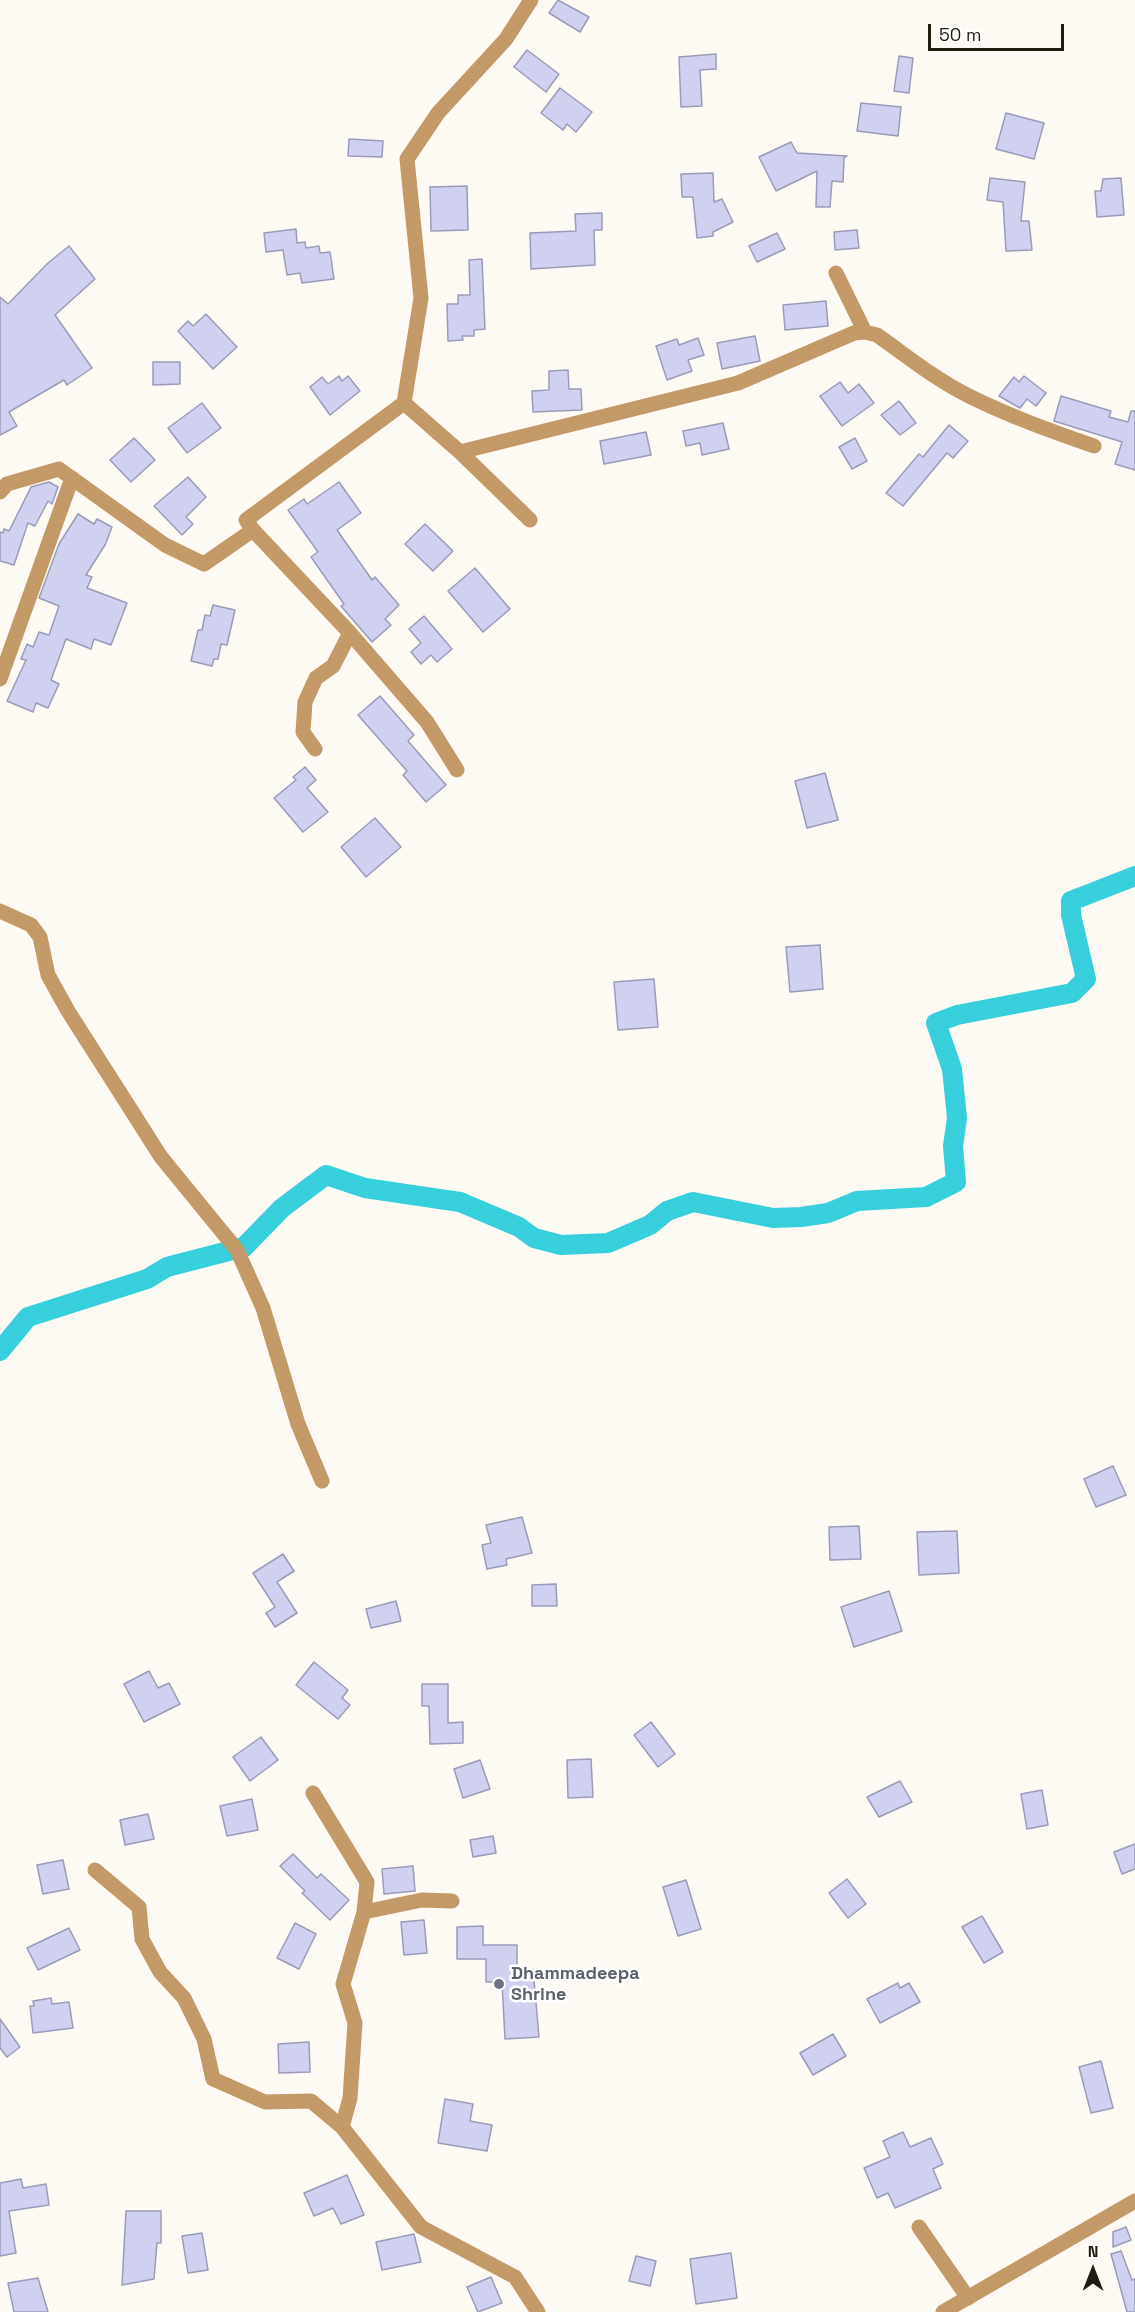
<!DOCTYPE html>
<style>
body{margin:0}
#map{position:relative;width:1135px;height:2312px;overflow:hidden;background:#fdfaf4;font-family:"Space Grotesk",sans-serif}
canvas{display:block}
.north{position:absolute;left:1063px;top:2240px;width:60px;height:60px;-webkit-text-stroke:4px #fff;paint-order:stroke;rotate:0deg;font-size:16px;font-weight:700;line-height:24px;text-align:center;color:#211c10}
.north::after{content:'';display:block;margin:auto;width:21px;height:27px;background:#211c10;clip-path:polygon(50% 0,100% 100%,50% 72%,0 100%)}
.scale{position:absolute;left:928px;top:24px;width:136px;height:27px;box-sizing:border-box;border:3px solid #211c10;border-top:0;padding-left:8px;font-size:18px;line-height:21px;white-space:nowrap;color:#211c10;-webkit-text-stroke:4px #fff;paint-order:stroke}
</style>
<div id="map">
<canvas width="1135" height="2312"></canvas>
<div class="north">N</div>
<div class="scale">50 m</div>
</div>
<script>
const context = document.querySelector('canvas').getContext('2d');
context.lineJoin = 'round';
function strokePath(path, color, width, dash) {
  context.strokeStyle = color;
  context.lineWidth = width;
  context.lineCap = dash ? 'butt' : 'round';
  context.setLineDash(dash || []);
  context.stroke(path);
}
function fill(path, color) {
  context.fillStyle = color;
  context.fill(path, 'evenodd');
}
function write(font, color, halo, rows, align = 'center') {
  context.font = font + ' "Space Grotesk",sans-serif';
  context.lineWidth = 5;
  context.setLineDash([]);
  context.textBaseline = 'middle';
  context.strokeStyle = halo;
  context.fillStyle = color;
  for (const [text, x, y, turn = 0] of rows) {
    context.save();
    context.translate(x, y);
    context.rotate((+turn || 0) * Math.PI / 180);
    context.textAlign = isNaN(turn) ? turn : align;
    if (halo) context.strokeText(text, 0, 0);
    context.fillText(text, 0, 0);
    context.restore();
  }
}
strokePath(new Path2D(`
 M 0,1351 L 28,1317 L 147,1279 L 167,1267 L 244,1247 L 282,1208 L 326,1175 L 365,1188 L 460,1202 L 519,1227 L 534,1238 L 561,1245 L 608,1243 L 650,1225 L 667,1211 L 693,1202 L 773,1218 L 801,1217 L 828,1213 L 857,1201 L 926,1197 L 956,1182 L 953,1146 L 957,1118 L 952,1069 L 936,1023 L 957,1015 L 1072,993 L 1086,979 L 1071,915 L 1071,901 L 1135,876`), '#38cfdd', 20);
const building = new Path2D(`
 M 558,0 L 589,17 L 580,32 L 549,13 Z
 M 527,50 L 559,74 L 546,92 L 514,67 Z
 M 716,54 L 716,69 L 700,70 L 702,106 L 681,107 L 679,57 Z
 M 899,56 L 913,58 L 909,93 L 894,91 Z
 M 560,88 L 592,112 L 576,132 L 567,124 L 563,130 L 541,113 Z
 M 861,103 L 901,107 L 898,136 L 857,131 Z
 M 1006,113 L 1044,123 L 1034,159 L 996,149 Z
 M 349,139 L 383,141 L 382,157 L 348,156 Z
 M 791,142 L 797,153 L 847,156 L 844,158 L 843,182 L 832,181 L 830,207 L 816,207 L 817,171 L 776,191 L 759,157 Z
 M 713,173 L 714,202 L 722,199 L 733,222 L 713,232 L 713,236 L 697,238 L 693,197 L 682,197 L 681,174 Z
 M 990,178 L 1025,182 L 1021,221 L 1029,221 L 1032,250 L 1006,251 L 1003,202 L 987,200 Z
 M 1121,178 L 1124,215 L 1097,217 L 1095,191 L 1101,191 L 1103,179 Z
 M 467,186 L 468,230 L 431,231 L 430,187 Z
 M 602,213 L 602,230 L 594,230 L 595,265 L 531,269 L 530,233 L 576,231 L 575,214 Z
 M 296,229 L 297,243 L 305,242 L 306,248 L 319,246 L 320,253 L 330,252 L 334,279 L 302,283 L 300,273 L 287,275 L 283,250 L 266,252 L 264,233 Z
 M 857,230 L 859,248 L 835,250 L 834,232 Z
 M 777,233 L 785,249 L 757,262 L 749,246 Z
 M 69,246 L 95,279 L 55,315 L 92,368 L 67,385 L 64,380 L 9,412 L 17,426 L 0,435 L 0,297 L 8,304 L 48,263 Z
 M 482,259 L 485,329 L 474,330 L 474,336 L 462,336 L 463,340 L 448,341 L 447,304 L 458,304 L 458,295 L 470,295 L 469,260 Z
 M 826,301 L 828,326 L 785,330 L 783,305 Z
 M 206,314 L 237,347 L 213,369 L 178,331 L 188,321 L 193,326 Z
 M 755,336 L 760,361 L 722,369 L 717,343 Z
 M 698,338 L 704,355 L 688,360 L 692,371 L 667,380 L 656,346 L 677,339 L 679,345 Z
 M 153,362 L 180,362 L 180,384 L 153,385 Z
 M 568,370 L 569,389 L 581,389 L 582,410 L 533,412 L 532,391 L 549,390 L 549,371 Z
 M 339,376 L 342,381 L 348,376 L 360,391 L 330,415 L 310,387 L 322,377 L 328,384 Z
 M 1024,376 L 1046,393 L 1036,406 L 1027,399 L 1020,408 L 999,396 L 1014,377 L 1019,382 Z
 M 840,382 L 848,393 L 859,384 L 874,403 L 842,426 L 820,396 Z
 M 1061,396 L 1111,411 L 1109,417 L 1128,422 L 1131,411 L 1135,411 L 1135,470 L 1115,464 L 1122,442 L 1054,421 Z
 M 899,401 L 916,423 L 900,435 L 881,415 Z
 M 202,403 L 221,428 L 187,453 L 168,428 Z
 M 723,423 L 729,449 L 702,455 L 700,443 L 686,446 L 683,431 Z
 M 949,425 L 968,441 L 953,458 L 947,453 L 903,506 L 886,493 L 919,454 L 923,457 Z
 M 646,432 L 651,455 L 604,464 L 600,441 Z
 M 134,438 L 155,460 L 131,482 L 110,460 Z
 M 855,438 L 867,461 L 852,469 L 839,447 Z
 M 188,477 L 206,497 L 186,517 L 193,524 L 182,535 L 154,506 Z
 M 49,482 L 58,487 L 52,504 L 48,501 L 35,526 L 28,523 L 14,565 L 0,561 L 0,532 L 3,533 L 4,529 L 9,531 L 31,487 Z
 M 339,482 L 361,513 L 337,530 L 372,580 L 375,577 L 399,605 L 385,619 L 391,625 L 372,642 L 341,606 L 344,604 L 311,557 L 318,552 L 288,510 L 304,499 L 307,504 Z
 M 78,514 L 94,524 L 97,519 L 112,527 L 105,545 L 86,575 L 92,577 L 87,588 L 127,603 L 111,645 L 94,639 L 91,649 L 66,639 L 51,680 L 59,684 L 48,708 L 36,703 L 33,712 L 7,701 L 26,660 L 21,659 L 27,644 L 33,647 L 39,632 L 49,635 L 59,606 L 39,598 L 59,544 Z
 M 425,524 L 453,551 L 433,571 L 405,544 Z
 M 475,568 L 510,609 L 483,632 L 448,591 Z
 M 213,605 L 235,610 L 227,645 L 221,644 L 218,659 L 214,659 L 212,666 L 191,661 L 198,630 L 202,630 L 205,615 L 210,616 Z
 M 424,616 L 452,649 L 437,662 L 431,655 L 421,664 L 411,652 L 421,643 L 409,629 Z
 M 380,696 L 414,735 L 408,741 L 446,785 L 426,802 L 403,775 L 407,771 L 358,715 Z
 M 305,767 L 316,780 L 307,788 L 328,812 L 303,832 L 274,798 L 296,780 L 293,777 Z
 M 825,773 L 838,820 L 807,828 L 795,781 Z
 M 375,818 L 401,847 L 366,877 L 341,847 Z
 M 820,945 L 823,989 L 790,992 L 786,947 Z
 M 654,979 L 658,1027 L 618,1030 L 614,982 Z
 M 1113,1466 L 1126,1495 L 1096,1507 L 1084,1479 Z
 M 522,1517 L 532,1553 L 506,1559 L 507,1565 L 487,1569 L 482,1545 L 491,1543 L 486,1525 Z
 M 859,1526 L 861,1559 L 830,1560 L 829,1527 Z
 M 957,1531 L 959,1573 L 919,1575 L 917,1532 Z
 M 283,1554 L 294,1571 L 277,1582 L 297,1613 L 275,1627 L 266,1613 L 275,1607 L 253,1573 Z
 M 556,1584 L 557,1606 L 532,1606 L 532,1585 Z
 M 889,1591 L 902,1631 L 854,1647 L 841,1607 Z
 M 396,1601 L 401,1621 L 371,1628 L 366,1609 Z
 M 314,1662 L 348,1690 L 342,1698 L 350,1705 L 338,1719 L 296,1685 Z
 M 149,1671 L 158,1688 L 169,1683 L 180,1704 L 144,1722 L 124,1684 Z
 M 422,1684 L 448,1684 L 448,1723 L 463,1722 L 463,1743 L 430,1744 L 429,1706 L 422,1706 Z
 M 651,1722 L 675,1754 L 658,1767 L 634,1735 Z
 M 261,1737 L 278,1760 L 250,1781 L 233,1757 Z
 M 591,1759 L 593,1797 L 568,1798 L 567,1760 Z
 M 480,1760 L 490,1789 L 463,1798 L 454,1769 Z
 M 900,1781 L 912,1802 L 879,1817 L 867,1797 Z
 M 1042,1790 L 1048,1825 L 1027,1829 L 1021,1794 Z
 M 252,1799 L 258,1830 L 227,1836 L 220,1806 Z
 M 148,1814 L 154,1839 L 125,1845 L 120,1820 Z
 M 493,1836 L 496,1853 L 473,1857 L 470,1840 Z
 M 1135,1844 L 1135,1869 L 1122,1874 L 1114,1852 Z
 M 293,1854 L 317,1878 L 321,1874 L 349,1900 L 330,1920 L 302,1893 L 305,1891 L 280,1866 Z
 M 63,1860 L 69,1889 L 43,1894 L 37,1865 Z
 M 413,1866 L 415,1891 L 384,1894 L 382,1869 Z
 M 847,1879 L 866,1904 L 848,1918 L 829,1893 Z
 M 686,1880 L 701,1929 L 678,1936 L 663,1887 Z
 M 982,1916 L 1003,1952 L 984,1963 L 962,1927 Z
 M 424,1920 L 427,1953 L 404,1955 L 401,1922 Z
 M 295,1923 L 316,1934 L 299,1969 L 277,1958 Z
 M 483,1926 L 483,1945 L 517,1945 L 517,1969 L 533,1969 L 539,2037 L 505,2039 L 502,1982 L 486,1982 L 486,1959 L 457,1959 L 457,1927 Z
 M 69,1928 L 80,1950 L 38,1970 L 27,1948 Z
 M 898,1983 L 900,1988 L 909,1983 L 920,2002 L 880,2023 L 867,1999 Z
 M 51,1998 L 52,2004 L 69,2002 L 73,2028 L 33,2033 L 30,2006 L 34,2006 L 33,2001 Z
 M 0,2019 L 20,2047 L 7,2057 L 0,2048 Z
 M 833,2034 L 846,2056 L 813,2075 L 800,2053 Z
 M 309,2042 L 310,2072 L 279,2073 L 278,2044 Z
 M 1101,2061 L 1113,2108 L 1091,2113 L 1079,2067 Z
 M 445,2099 L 473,2104 L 470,2121 L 492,2125 L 487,2151 L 438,2143 Z
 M 903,2132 L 910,2147 L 931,2138 L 943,2164 L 933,2169 L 941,2188 L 895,2208 L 888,2193 L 877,2198 L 864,2168 L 890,2157 L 883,2141 Z
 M 347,2175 L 364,2215 L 341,2224 L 333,2208 L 314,2216 L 304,2193 Z
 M 21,2179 L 23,2188 L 46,2184 L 49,2205 L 9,2211 L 16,2253 L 0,2256 L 0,2183 Z
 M 126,2211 L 161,2211 L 161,2243 L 157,2243 L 154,2279 L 122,2285 Z
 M 1126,2227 L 1131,2240 L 1113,2247 L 1113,2232 Z
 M 202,2233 L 208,2270 L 188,2273 L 182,2236 Z
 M 414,2234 L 421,2262 L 382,2270 L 376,2242 Z
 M 1121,2251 L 1132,2280 L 1135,2279 L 1135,2312 L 1127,2312 L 1111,2254 Z
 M 731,2253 L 737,2298 L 696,2304 L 690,2259 Z
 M 636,2256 L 656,2261 L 650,2286 L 629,2281 Z
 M 491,2277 L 502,2303 L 478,2312 L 467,2287 Z
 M 38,2278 L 48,2312 L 14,2312 L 8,2283 Z`);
fill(building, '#d0d1f1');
strokePath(building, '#9a9bb9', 1.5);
strokePath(new Path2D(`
 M 836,273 L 865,332
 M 404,403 L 421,298 L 407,159 L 438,113 L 506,39 L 531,0
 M 460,452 L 530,520
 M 0,492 L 7,484 L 59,469 L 165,545 L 204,564 L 253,530 L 246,520 L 404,403 L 460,452 L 738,383 L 854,333 L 865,332 L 877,335 C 907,356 936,380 969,396 C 1009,416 1051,431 1094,446
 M 253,530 L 350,633 L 427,722 L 457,770
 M 0,679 L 72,478
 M 315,749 L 303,732 L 305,702 L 316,678 L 333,666 L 350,633
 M 0,911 L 31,925 L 40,937 L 48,975 L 68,1011 L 161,1157 L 237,1250 L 263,1308 L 298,1424 L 322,1481
 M 313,1793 L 367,1882 L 364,1912 L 343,1984 L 355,2023 L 350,2098 L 342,2127
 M 95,1870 L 139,1907 L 142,1939 L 160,1972 L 184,1998 L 204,2039 L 213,2079 L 265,2102 L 311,2101 L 342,2127 L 421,2227 L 515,2277 L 538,2312
 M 364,1912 L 422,1900 L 452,1901
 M 919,2227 L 968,2298
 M 943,2312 L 1135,2201`), '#c39968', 15);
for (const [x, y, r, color] of [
 [499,1984,6,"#6b7280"]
]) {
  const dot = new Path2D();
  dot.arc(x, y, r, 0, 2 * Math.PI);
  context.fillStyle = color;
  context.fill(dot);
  strokePath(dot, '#fff', 2);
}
write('bold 18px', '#5b616d', '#fff', [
 ["Dhammadeepa",511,1974],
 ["Shrine",511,1995]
], 'left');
</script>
